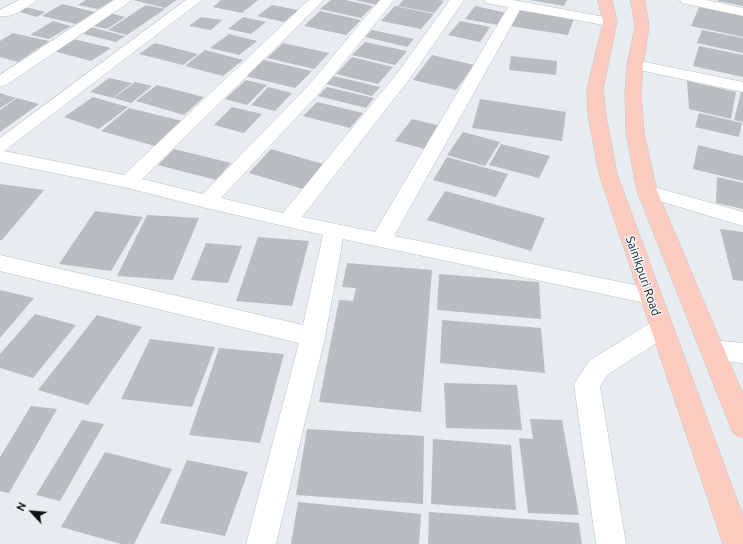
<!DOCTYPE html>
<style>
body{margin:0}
#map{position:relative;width:743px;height:544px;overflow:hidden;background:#e6ecef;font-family:Ubuntu,sans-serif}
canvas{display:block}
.north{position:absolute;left:12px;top:492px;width:40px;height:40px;-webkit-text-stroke:3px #f3f9fd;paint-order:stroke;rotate:296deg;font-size:11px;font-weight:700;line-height:16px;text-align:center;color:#0e1011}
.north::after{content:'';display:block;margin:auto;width:14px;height:18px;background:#0e1011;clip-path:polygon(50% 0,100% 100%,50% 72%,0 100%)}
</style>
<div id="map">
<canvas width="743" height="544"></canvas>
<div class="north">N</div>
</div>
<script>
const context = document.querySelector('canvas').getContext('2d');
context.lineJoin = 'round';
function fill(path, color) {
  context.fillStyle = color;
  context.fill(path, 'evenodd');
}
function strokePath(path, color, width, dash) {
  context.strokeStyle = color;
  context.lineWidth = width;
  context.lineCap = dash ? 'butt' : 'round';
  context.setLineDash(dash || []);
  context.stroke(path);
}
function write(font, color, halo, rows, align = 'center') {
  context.font = font + ' Ubuntu,sans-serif';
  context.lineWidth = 3;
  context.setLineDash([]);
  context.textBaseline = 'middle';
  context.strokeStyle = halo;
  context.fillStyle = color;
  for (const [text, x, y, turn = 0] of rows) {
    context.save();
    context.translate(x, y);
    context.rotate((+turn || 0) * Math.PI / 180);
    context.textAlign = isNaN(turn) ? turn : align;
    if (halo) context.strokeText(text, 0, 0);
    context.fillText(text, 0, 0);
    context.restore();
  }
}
fill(new Path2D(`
 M 86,0 L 113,0 L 98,9 L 78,5 Z
 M 133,0 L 177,0 L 165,8 Z
 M 221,0 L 258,0 L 242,13 L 213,7 Z
 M 331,0 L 345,0 L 373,6 L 361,18 L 320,9 Z
 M 355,0 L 380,0 L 376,5 Z
 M 403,0 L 440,0 L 444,1 L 434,13 L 398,6 Z
 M 530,0 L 567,0 L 564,6 Z
 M 718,0 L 743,0 L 743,6 L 718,1 Z
 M 62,4 L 95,12 L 76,24 L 42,16 Z
 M 146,5 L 165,9 L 127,35 L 108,30 Z
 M 272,5 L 298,10 L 284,22 L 257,16 Z
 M 395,6 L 434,14 L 421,29 L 381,21 Z
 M 475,6 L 507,13 L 498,25 L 465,19 Z
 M 25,7 L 45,12 L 37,17 L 17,11 Z
 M 699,7 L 743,16 L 743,37 L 691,26 Z
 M 517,10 L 574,19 L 568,35 L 509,26 Z
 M 320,11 L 361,20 L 346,35 L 304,26 Z
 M 109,13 L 125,17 L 107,29 L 90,25 Z
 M 201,17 L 222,20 L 211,30 L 189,26 Z
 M 243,17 L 266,22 L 251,34 L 228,29 Z
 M 53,21 L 71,26 L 49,39 L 30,35 Z
 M 460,21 L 490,27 L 480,42 L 448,35 Z
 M 90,27 L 125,36 L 116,42 L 80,33 Z
 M 372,30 L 414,39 L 407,47 L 365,37 Z
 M 702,30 L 743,38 L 743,53 L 697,43 Z
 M 13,33 L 49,41 L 18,62 L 0,57 L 0,41 Z
 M 229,34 L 257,41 L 239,55 L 210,48 Z
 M 73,39 L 111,48 L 91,61 L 53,51 Z
 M 365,42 L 407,51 L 395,65 L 352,55 Z
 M 155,43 L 198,54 L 183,65 L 139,54 Z
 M 283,43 L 329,53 L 314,69 L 267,58 Z
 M 699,46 L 743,55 L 743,77 L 693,66 Z
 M 205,50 L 243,60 L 223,76 L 185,66 Z
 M 432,55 L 474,65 L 456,90 L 413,80 Z
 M 511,56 L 557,61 L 556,75 L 509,70 Z
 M 352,57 L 393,67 L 378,84 L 336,74 Z
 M 264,60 L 312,71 L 295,88 L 245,76 Z
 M 334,76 L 380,87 L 372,96 L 326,84 Z
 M 109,78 L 132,83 L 113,98 L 90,92 Z
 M 246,80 L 267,85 L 247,105 L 225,99 Z
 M 687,81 L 736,92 L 731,119 L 689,109 Z
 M 135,82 L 152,86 L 131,103 L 114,98 Z
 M 157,85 L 204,97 L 184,115 L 136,101 Z
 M 268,87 L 292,93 L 275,111 L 251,105 Z
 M 327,87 L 374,98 L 366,108 L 318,96 Z
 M 741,92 L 743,92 L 743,122 L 734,120 Z
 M 0,93 L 16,98 L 0,108 Z
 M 93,97 L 128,107 L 99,129 L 64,117 Z
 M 17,98 L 39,104 L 0,132 L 0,110 Z
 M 480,99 L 566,112 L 562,141 L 472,128 Z
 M 317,102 L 363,113 L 350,128 L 303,116 Z
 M 232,107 L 262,114 L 244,133 L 214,125 Z
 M 129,108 L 182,121 L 155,146 L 101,131 Z
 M 699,113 L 742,123 L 739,137 L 695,127 Z
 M 412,119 L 441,126 L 425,149 L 395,141 Z
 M 463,132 L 500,142 L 485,166 L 447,155 Z
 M 501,144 L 550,156 L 539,178 L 489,165 Z
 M 698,145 L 743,156 L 743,181 L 693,169 Z
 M 174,149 L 231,163 L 216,180 L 158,165 Z
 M 271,149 L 323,164 L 303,189 L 249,173 Z
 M 447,157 L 508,174 L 496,197 L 433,180 Z
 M 717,177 L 743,183 L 743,209 L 716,203 Z
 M 0,184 L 44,190 L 2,240 L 0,240 Z
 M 445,191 L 545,218 L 531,251 L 427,220 Z
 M 95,211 L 143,217 L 111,271 L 59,264 Z
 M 147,215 L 199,218 L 173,280 L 117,276 Z
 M 720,229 L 743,232 L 743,281 L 733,280 Z
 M 258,237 L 309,241 L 292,306 L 236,301 Z
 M 206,243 L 242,246 L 228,283 L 191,280 Z
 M 347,263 L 432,270 L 421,412 L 319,402 L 339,300 L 353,301 L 356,288 L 342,287 Z
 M 439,274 L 539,282 L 541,319 L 437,310 Z
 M 0,290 L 34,298 L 0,338 Z
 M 35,314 L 76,325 L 33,378 L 0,368 L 0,354 Z
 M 97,315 L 142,327 L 88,405 L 38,390 Z
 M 442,320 L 541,328 L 545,373 L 440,363 Z
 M 150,339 L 215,347 L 192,407 L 121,399 Z
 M 219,348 L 284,354 L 260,443 L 189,435 Z
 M 444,383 L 517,385 L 522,430 L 446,428 Z
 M 31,406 L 57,409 L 9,493 L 0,491 L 0,457 Z
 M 530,419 L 562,420 L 579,515 L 528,513 L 519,438 L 533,439 Z
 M 82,420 L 104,424 L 60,501 L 36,495 Z
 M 307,429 L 424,436 L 423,504 L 296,495 Z
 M 433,439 L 511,445 L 516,510 L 431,504 Z
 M 105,452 L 172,469 L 134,544 L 121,544 L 61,527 Z
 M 187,460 L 248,472 L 225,536 L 160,523 Z
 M 298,502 L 421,514 L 419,544 L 291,544 Z
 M 429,512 L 579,523 L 582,544 L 428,544 Z`), '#b7bdc0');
const minor = new Path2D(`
 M 19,0 L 36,0 L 34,3 C 24,8 12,19 0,16 L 0,10 Z
 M 114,0 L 130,0 L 128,3 L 6,85 L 0,87 L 0,75 Z
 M 186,0 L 202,0 L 4,151 L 124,175 L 309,0 L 324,0 L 142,179 L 203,194 L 308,86 L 380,0 L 394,0 L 320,92 L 221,198 L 283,213 L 399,71 L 450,0 L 464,0 L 411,77 L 302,217 L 375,232 L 508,7 L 486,3 L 484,0 L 513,0 L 610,18 L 615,19 L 617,22 L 615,25 L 610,26 L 520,10 L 394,236 L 650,288 L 658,290 L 661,296 L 658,302 L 650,304 L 343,239 L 325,337 L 276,544 L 246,544 L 299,343 L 0,271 L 0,255 L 303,325 L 323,235 L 206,208 L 128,188 L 0,162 L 0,138 Z
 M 680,0 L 706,0 L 743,8 L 743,16 L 682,3 Z
 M 635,60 L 743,82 L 743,92 L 630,68 L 627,65 L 630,62 Z
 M 647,185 L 743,212 L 743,226 L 640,195 L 637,191 L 640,187 Z
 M 661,319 L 669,321 L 673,328 L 669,335 L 607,375 L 600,386 L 626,544 L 596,544 L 574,384 L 589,361 L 653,321 Z
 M 713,340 L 743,343 L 743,363 L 713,360 L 704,357 L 701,350 L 704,343 Z`);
const major = new Path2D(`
 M 598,0 L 612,0 L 617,22 L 603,89 L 606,115 L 617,174 L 743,516 L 743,544 L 723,544 L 599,174 L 588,115 L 587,89 L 603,22 Z
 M 631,0 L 645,0 L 649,27 L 643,65 L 641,93 L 644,133 L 657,191 L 743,394 L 743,438 L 734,434 L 730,426 L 637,191 L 626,133 L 625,93 L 627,65 L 635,27 Z`);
strokePath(minor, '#bac0c3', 1);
strokePath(major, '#c5c6c6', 1);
fill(minor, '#fff');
fill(major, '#fdcbbf');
write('12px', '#0e1011', '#f3f9fd', [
 ["Sainikpuri Road",643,276,71]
]);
</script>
